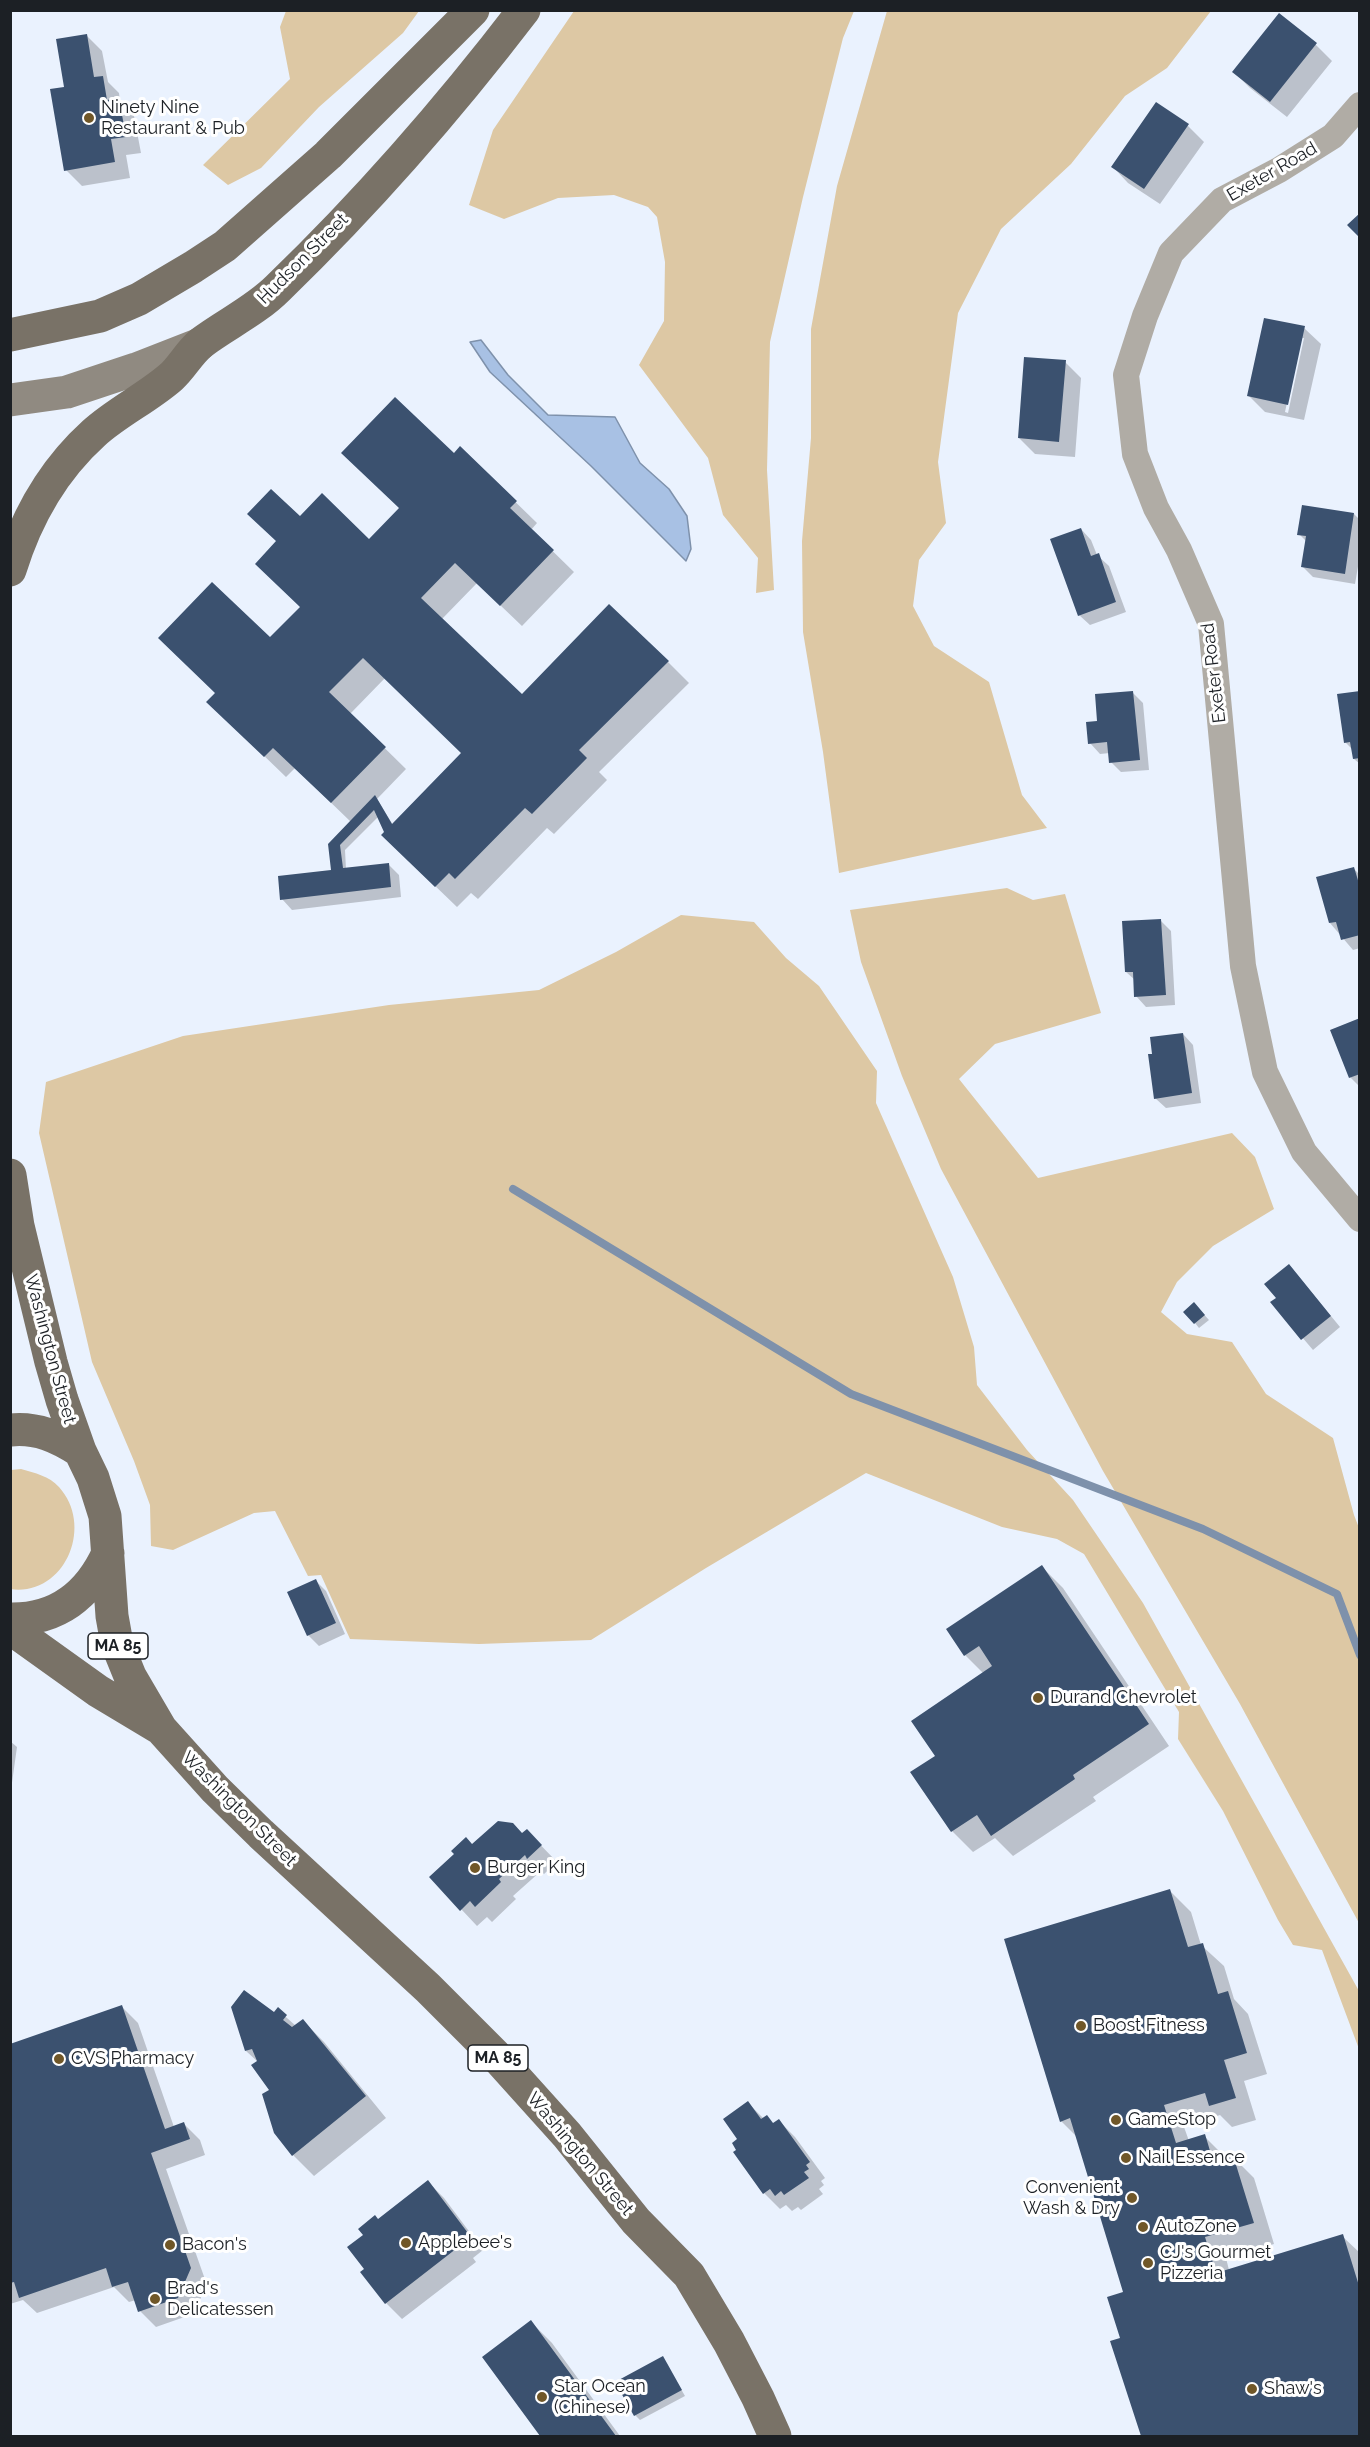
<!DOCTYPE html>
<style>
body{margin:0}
#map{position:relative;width:1370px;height:2447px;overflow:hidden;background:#eaf2fe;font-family:Raleway,sans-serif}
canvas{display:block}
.frame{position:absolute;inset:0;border:12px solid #1c2025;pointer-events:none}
</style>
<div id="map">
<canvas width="1370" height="2447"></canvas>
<div class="frame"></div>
</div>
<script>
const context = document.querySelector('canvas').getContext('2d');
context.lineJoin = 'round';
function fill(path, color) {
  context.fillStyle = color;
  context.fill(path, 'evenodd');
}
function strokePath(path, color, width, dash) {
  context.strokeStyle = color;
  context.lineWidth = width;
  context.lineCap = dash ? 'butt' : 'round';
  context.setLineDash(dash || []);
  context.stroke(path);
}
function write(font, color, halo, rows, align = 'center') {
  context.font = font + ' Raleway,sans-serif';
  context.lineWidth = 6;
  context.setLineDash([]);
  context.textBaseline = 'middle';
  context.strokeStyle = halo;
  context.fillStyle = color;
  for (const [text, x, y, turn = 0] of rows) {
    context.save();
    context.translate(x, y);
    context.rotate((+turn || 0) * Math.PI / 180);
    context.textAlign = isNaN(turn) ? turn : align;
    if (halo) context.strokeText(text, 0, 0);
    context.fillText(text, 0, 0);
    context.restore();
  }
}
fill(new Path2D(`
 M 286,11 L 419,11 L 403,33 L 319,107 L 261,168 L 228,185 L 203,165 L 290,79 L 280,27 Z
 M 574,11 L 854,11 L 843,38 L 803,197 L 770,342 L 767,470 L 774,590 L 756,593 L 758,558 L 723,515 L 708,458 L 639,365 L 664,321 L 665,262 L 657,217 L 648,207 L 614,195 L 558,198 L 504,219 L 469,205 L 493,130 Z
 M 887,11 L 1211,11 L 1167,68 L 1125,96 L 1071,164 L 1001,229 L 958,313 L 938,462 L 946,523 L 919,560 L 913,606 L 934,646 L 989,682 L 1022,795 L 1047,828 L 839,873 L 823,752 L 803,632 L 802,541 L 811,438 L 811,329 L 837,186 Z
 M 1007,888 L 1033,900 L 1065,894 L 1101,1013 L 995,1044 L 959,1079 L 1038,1178 L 1232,1133 L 1255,1157 L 1274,1209 L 1213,1246 L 1177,1282 L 1161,1312 L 1187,1334 L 1232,1342 L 1266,1394 L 1333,1438 L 1354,1515 L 1359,1528 L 1359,1923 L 1240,1704 L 1103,1471 L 941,1169 L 902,1076 L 861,962 L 850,910 Z
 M 681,915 L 754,922 L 786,958 L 819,986 L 877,1071 L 876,1103 L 953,1277 L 974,1347 L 977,1385 L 1027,1450 L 1073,1500 L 1143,1603 L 1359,1991 L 1359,2049 L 1322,1950 L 1293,1945 L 1278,1920 L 1223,1811 L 1178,1739 L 1179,1712 L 1084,1554 L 1057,1539 L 1002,1527 L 866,1473 L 706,1568 L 591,1640 L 479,1644 L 350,1639 L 321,1575 L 308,1576 L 275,1511 L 254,1513 L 173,1550 L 151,1546 L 150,1505 L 134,1461 L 92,1362 L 39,1133 L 46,1082 L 183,1036 L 389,1005 L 539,990 L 616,952 Z
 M 21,1469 C 35,1473 49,1476 59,1487 C 95,1527 64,1597 10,1589 L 11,1470 Z`), '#ddc8a4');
const water = new Path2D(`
 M 481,340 L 508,375 L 548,415 L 615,417 L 640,463 L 669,489 L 687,516 L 691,549 L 686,561 L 591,466 L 490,372 L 470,342 Z`);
fill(water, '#a8c1e4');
strokePath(water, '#7e91ab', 1.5);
fill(new Path2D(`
 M 1279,15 L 1316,45 L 1332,61 L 1287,117 L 1250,88 L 1234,72 Z
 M 86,35 L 102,51 L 108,82 L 119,93 L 120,102 L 134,116 L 141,153 L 126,155 L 130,178 L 82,186 L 66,170 L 66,88 Z
 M 1157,104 L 1188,126 L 1204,142 L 1160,204 L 1128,183 L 1113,167 Z
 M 1304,328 L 1321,344 L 1304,420 L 1265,412 L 1249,396 ZM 1301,338 L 1304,338 L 1288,413 L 1285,412 Z
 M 1065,362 L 1081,378 L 1075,457 L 1035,454 L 1019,438 Z
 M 460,448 L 537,523 L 531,530 L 574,572 L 522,626 L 477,583 L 442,619 L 522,696 L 668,662 L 689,683 L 599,772 L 607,780 L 554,834 L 547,828 L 478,899 L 471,893 L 457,907 L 404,856 L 386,832 L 379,816 L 345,850 L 346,869 L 388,864 L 399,875 L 401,897 L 292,910 L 282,899 L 333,871 L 329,844 L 351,822 L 295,768 L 286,777 L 230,723 L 270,640 L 302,608 L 300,518 L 369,541 ZM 385,678 L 463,753 L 393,825 L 377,799 L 406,769 L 350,714 Z
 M 1354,514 L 1360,520 L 1360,555 L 1355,584 L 1313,577 L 1303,567 L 1307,542 L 1299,534 Z
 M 1081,529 L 1091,540 L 1097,555 L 1109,566 L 1126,612 L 1090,625 L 1079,615 Z
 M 1132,692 L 1143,703 L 1149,770 L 1121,772 L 1111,762 L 1110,753 L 1100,754 L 1090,743 L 1099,722 Z
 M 1360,693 L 1360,764 L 1354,759 L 1353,750 L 1345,742 Z
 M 1353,868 L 1360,875 L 1360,948 L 1353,950 L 1330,923 Z
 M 1161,921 L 1171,931 L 1175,1005 L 1146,1007 L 1136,996 L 1135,980 L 1126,972 Z
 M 1360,1020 L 1360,1087 L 1350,1077 Z
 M 1183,1034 L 1193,1045 L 1201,1103 L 1166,1108 L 1155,1098 Z
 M 1299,1277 L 1340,1327 L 1313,1350 L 1273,1303 Z
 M 1199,1309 L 1209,1320 L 1199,1328 L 1195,1323 Z
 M 1042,1567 L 1063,1588 L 1169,1746 L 1093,1797 L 1096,1801 L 1013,1856 L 995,1838 L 973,1852 L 952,1831 L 937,1756 L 984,1674 L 965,1655 L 948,1630 Z
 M 315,1580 L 326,1591 L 345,1634 L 319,1646 L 308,1635 Z
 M 10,1741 L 17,1747 L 10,1797 Z
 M 527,1831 L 557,1862 L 544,1874 L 541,1871 L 513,1896 L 516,1899 L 492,1922 L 487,1917 L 477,1926 L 431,1877 L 473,1846 L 522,1835 Z
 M 1169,1890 L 1191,1912 L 1201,1945 L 1224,1966 L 1234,1999 L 1248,2014 L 1267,2074 L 1244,2081 L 1256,2120 L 1232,2127 L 1220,2115 L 1184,2127 L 1189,2141 L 1204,2136 L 1226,2158 L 1232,2156 L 1254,2178 L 1274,2244 L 1226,2258 L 1229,2270 L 1342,2236 L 1360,2253 L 1360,2436 L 1142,2436 L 1111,2342 L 1122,2339 L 1125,2293 L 1078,2138 L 1061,2121 Z
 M 122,2007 L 138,2023 L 174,2127 L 184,2124 L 200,2140 L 205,2155 L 166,2169 L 207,2285 L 193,2314 L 156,2327 L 140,2311 L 136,2300 L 129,2302 L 114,2287 L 37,2313 L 23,2300 L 10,2304 L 10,2046 Z
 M 278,2010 L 296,2026 L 303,2021 L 324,2042 L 386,2118 L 314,2176 L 293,2155 L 272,2090 L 258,2062 L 246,2051 Z
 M 748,2103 L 764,2119 L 774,2124 L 779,2121 L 795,2137 L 825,2178 L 821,2181 L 824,2185 L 819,2189 L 823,2194 L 801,2210 L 798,2207 L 792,2211 L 786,2205 L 780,2209 L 764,2193 L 739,2150 Z
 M 428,2182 L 444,2198 L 483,2250 L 473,2258 L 476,2262 L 402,2319 L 386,2303 L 366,2269 L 365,2236 Z
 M 531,2322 L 552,2343 L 620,2436 L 542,2436 L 484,2357 Z
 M 663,2358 L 685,2396 L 640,2420 L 635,2415 Z`), '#0003');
strokePath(new Path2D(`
 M 513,1189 L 851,1394 L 1203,1529 L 1337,1594 L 1360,1655`), '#7e91ab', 8);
fill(new Path2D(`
 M 1279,13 L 1317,43 L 1270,102 L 1232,72 Z
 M 87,34 L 94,77 L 103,76 L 107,100 L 119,98 L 126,137 L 111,139 L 115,162 L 64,171 L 50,89 L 64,87 L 56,39 Z
 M 1156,102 L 1189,124 L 1144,189 L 1111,167 Z
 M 1360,213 L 1360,238 L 1347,225 Z
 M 1264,318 L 1305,326 L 1288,405 L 1247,396 Z
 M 1024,357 L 1066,360 L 1059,442 L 1018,438 Z
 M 395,397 L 454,453 L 460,446 L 517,501 L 510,508 L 554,550 L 500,606 L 455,563 L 421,598 L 522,694 L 609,604 L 669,661 L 579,750 L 587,758 L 532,814 L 525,808 L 455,879 L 449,873 L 435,887 L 381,835 L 384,832 L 374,810 L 340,845 L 343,868 L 389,863 L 391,887 L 280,900 L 278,876 L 331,870 L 328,844 L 375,795 L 392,824 L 461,753 L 363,658 L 329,692 L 386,747 L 331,803 L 273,748 L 264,757 L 206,702 L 215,693 L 158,638 L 212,582 L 270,637 L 300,607 L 255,564 L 276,541 L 247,514 L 271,489 L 300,516 L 322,493 L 369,539 L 399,508 L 341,453 Z
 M 1302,505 L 1354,513 L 1345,574 L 1301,567 L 1306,536 L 1297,535 Z
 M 1081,528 L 1091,556 L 1099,553 L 1116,602 L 1078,616 L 1050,539 Z
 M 1133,691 L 1140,760 L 1109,763 L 1107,742 L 1088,744 L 1086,722 L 1097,721 L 1095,694 Z
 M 1360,691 L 1360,758 L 1353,759 L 1350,742 L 1344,743 L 1337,694 Z
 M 1354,867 L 1360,887 L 1360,935 L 1341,940 L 1336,922 L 1329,923 L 1316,877 Z
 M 1161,919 L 1166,995 L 1134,997 L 1133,972 L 1125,972 L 1122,921 Z
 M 1360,1018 L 1360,1074 L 1349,1078 L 1330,1030 Z
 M 1183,1033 L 1192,1093 L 1154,1099 L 1148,1054 L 1152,1054 L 1150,1037 Z
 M 1289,1264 L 1331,1316 L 1301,1340 L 1270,1302 L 1276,1298 L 1264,1284 Z
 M 1194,1302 L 1205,1315 L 1194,1324 L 1183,1312 Z
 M 1042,1565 L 1149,1724 L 1073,1775 L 1075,1779 L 991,1836 L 977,1815 L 951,1832 L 910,1772 L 935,1756 L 911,1721 L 992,1666 L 979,1646 L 964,1656 L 946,1629 Z
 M 316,1579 L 336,1623 L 307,1636 L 287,1592 Z
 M 498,1821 L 513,1823 L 522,1833 L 527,1829 L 542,1845 L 527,1859 L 525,1855 L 499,1879 L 501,1882 L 475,1907 L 470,1901 L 460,1911 L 429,1877 L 454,1854 L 451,1851 L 466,1837 L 472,1844 Z
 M 1170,1889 L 1188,1947 L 1203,1943 L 1218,1994 L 1228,1991 L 1247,2053 L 1224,2060 L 1236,2098 L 1209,2106 L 1205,2093 L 1164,2105 L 1176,2143 L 1205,2134 L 1213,2161 L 1233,2155 L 1254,2223 L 1205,2237 L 1216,2273 L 1343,2234 L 1360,2289 L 1360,2436 L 1141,2436 L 1110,2341 L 1120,2338 L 1107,2297 L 1123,2292 L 1070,2118 L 1060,2122 L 1004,1939 Z
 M 244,1990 L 274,2012 L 278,2007 L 287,2015 L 283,2020 L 292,2027 L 303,2019 L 366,2096 L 292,2156 L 274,2133 L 262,2094 L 269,2090 L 251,2065 L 257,2061 L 252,2049 L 245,2051 L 231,2007 Z
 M 122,2005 L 165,2129 L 184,2122 L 190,2139 L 151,2153 L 191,2268 L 178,2298 L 138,2312 L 128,2282 L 112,2287 L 106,2268 L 19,2298 L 14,2282 L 10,2283 L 10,2044 Z
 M 748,2101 L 761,2119 L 767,2115 L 773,2123 L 779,2119 L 810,2162 L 806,2165 L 809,2169 L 804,2172 L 809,2178 L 784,2195 L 781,2191 L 775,2196 L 770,2189 L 763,2194 L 733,2152 L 736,2150 L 732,2143 L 737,2139 L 723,2119 Z
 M 428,2180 L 468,2233 L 458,2241 L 461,2245 L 385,2304 L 360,2272 L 364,2269 L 347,2247 L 363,2235 L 358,2229 L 375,2215 L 378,2219 Z
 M 531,2320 L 616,2436 L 540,2436 L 482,2357 Z
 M 663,2356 L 682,2390 L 634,2416 L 615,2382 Z`), '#3b516f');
strokePath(new Path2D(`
 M 1360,105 L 1333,136 L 1279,170 L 1222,200 L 1171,253 L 1145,316 L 1126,375 L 1135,454 L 1156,508 L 1179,550 L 1211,624 L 1243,966 L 1265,1072 L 1304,1152 L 1360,1219`), '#b0aca5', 26);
strokePath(new Path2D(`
 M 10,400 L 67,392 L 136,369 L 200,344`), '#908a81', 33);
strokePath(new Path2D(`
 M 10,335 L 100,316 L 139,299 L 193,267 L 225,246 L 328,155 L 473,10
 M 10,570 C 26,518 53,470 94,433 C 117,412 147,398 171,377 C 182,367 189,353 201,343 C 226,324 255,311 278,288 C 367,202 449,108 524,10
 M 10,1175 L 18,1226 L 51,1362 L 62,1400 L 80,1451 L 93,1478 L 105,1516 L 112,1616 L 117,1644 L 130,1676 L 161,1729 L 215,1789 L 261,1834 L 428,1988 L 495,2055 L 567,2135 L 636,2221 L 689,2275 L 729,2342 L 758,2398 L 775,2436
 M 10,1430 C 37,1427 58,1437 80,1451
 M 10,1619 C 57,1620 89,1595 108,1553
 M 10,1628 L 98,1691 L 158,1727`), '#797267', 33);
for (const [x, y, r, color] of [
 [89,118,6,"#705728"],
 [1038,1698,6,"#705728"],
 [475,1868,6,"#705728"],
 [1081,2026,6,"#705728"],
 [59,2059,6,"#705728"],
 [1116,2120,6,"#705728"],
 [1126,2158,6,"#705728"],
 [1132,2198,6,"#705728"],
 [1143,2227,6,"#705728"],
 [406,2243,6,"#705728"],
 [170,2245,6,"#705728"],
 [1148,2263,6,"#705728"],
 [155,2299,6,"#705728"],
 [1252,2389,6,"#705728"],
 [542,2397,6,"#705728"]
]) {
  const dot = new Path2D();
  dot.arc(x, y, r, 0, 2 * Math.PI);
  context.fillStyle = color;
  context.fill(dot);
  strokePath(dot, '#fff', 2);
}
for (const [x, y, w] of [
 [118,1646,60],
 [498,2058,60]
]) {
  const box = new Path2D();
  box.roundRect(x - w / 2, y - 13, w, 26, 4.5);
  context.fillStyle = '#fff';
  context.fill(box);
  strokePath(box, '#1c2025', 1.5);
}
write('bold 16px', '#1c2025', null, [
 ["MA 85",118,1646],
 ["MA 85",498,2058]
]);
write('18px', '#1c2025', '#fff', [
 ["Ninety Nine",101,108],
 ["Restaurant & Pub",101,129],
 ["Durand Chevrolet",1050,1698],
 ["Burger King",487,1868],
 ["Boost Fitness",1093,2026],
 ["CVS Pharmacy",71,2059],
 ["GameStop",1128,2120],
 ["Nail Essence",1138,2158],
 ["Convenient",1120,2188,"right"],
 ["Wash & Dry",1120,2209,"right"],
 ["AutoZone",1155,2227],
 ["Applebee's",418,2243],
 ["Bacon's",182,2245],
 ["CJ's Gourmet",1160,2253],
 ["Pizzeria",1160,2274],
 ["Brad's",167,2289],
 ["Delicatessen",167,2310],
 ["Star Ocean",554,2387],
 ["(Chinese)",554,2408],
 ["Shaw's",1264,2389]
], 'left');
write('18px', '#1c2025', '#fff', [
 ["Exeter Road",1272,172,-30],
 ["Hudson Street",303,259,-45],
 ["Exeter Road",1214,673,-97],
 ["Washington Street",50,1349,75],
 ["Washington Street",239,1809,45],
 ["Washington Street",580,2154,50]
]);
</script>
